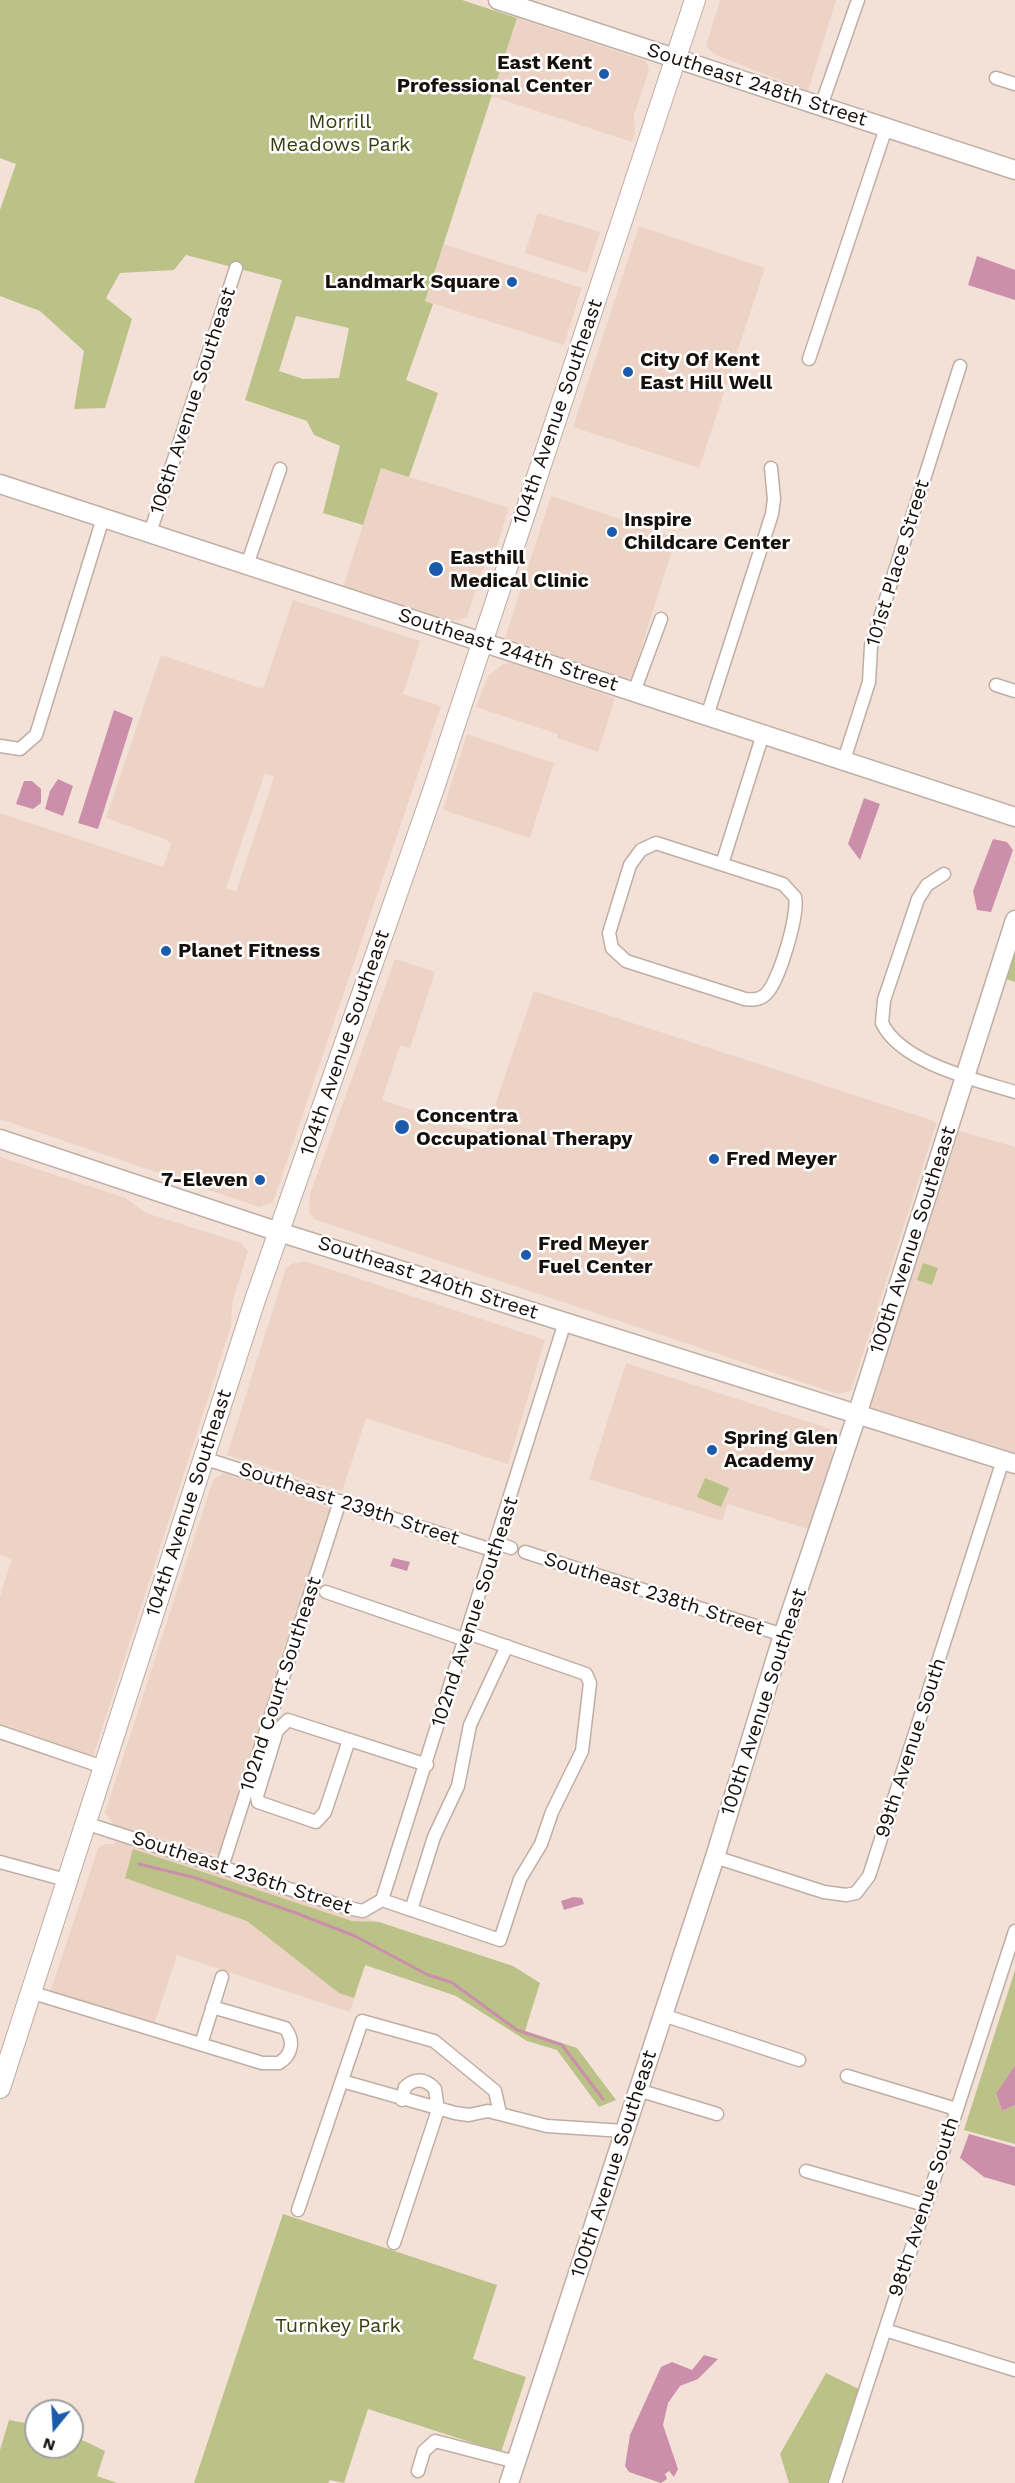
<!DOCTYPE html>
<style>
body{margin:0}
#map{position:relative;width:1015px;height:2483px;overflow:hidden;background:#f3e1d7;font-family:"Work Sans",sans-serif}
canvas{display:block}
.north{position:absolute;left:24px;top:2399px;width:60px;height:60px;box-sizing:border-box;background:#fff;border:2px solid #a29f9e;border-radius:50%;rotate:198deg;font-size:16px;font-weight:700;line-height:24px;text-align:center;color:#16100d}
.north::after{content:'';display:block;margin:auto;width:21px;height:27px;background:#1c5bac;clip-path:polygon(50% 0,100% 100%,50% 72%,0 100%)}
</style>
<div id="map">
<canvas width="1015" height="2483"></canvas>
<div class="north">N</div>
</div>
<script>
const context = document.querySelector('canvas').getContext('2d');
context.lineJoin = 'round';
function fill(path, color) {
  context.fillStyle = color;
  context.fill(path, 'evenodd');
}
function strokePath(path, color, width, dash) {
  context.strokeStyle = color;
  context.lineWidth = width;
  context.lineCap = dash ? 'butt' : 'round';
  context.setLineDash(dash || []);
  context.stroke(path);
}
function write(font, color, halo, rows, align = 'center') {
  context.font = font + ' "Work Sans",sans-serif';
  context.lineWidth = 5;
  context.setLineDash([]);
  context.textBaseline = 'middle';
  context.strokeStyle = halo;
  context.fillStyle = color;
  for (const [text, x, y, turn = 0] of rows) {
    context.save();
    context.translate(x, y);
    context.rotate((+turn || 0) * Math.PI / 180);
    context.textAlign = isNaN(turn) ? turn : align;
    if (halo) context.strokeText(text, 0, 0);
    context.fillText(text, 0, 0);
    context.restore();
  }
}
fill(new Path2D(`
 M 720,0 L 836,0 L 808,91 L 714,54 L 706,46 Z
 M 517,18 L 646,61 L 649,70 L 634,115 L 635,133 L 632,142 L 491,96 Z
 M 538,213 L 600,232 L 587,273 L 525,253 Z
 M 639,226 L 765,268 L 699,468 L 573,427 Z
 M 443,244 L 582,288 L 564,345 L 425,301 Z
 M 381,468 L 509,508 L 494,555 L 482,571 L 467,617 L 451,622 L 343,588 Z
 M 551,496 L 676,538 L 631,680 L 505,638 Z
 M 293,600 L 420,641 L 403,694 L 441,706 L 273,1202 L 259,1207 L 0,1119 L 0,813 L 163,867 L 171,844 L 165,839 L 106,818 L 161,655 L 263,689 ZM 265,773 L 274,777 L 236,892 L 226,888 Z
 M 513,663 L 615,698 L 598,752 L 557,738 L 558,734 L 476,707 L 488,676 L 503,664 Z
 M 467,734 L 554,763 L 530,838 L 443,810 Z
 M 395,959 L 435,972 L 410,1048 L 400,1045 L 382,1100 L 485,1134 L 534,991 L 937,1122 L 851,1391 L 839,1394 L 826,1390 L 314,1219 L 309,1212 L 310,1194 Z
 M 949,1128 L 1015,1147 L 1015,1464 L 857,1415 Z
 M 0,1157 L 126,1198 L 146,1213 L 241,1243 L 248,1251 L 232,1303 L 231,1326 L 93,1757 L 0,1726 L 0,1596 L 12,1559 L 0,1555 Z
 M 305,1261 L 545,1340 L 508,1464 L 366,1418 L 342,1491 L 227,1455 L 286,1268 L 291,1264 Z
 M 626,1363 L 830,1429 L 833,1438 L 832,1458 L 811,1530 L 728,1504 L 722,1521 L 589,1479 Z
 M 224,1473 L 342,1512 L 231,1859 L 114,1825 L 105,1813 L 213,1480 Z
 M 117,1838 L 379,1922 L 350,2012 L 177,1955 L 153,2027 L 50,1992 L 98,1848 L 105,1844 L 114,1844 Z`), '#ecd3c5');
fill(new Path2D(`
 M 0,0 L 462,0 L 517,18 L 425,301 L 433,304 L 406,380 L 438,393 L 409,477 L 381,468 L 363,525 L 323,513 L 340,446 L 314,435 L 307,421 L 245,400 L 282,280 L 186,255 L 174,270 L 120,273 L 106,298 L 132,319 L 105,408 L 74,409 L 84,351 L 40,311 L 0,296 L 0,210 L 16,164 L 0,158 ZM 296,316 L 349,328 L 339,378 L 303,379 L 279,371 Z
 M 1015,934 L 1015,982 L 1001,977 Z
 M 923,1263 L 938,1268 L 932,1285 L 917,1280 Z
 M 705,1478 L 729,1488 L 721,1507 L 697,1497 Z
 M 133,1849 L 352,1921 L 379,1922 L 513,1966 L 540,1983 L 525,2031 L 577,2048 L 616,2100 L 599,2107 L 557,2050 L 527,2041 L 456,1996 L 365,1965 L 354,1998 L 339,1993 L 247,1921 L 125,1878 Z
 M 1015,1970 L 1015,2065 L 996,2095 L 1002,2111 L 1015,2105 L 1015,2144 L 964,2130 Z
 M 283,2214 L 497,2285 L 473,2359 L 526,2377 L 501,2452 L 368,2409 L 344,2483 L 330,2480 L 328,2483 L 194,2483 Z
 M 826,2373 L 865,2392 L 835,2483 L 789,2483 L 780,2454 Z
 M 9,2420 L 36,2425 L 36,2447 L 72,2447 L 72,2435 L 105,2451 L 97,2476 L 117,2483 L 0,2483 L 0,2450 Z`), '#bbc287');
fill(new Path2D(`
 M 977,256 L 1015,270 L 1015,300 L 968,285 Z
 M 114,710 L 133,718 L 98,829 L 78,823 Z
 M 58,779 L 73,786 L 63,816 L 45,809 L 50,791 Z
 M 24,781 L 32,781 L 41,789 L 41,803 L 33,809 L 16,804 Z
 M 864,798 L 880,804 L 860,860 L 848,844 Z
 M 993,839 L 1007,842 L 1013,850 L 991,912 L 977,910 L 973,891 Z
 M 393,1558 L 410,1562 L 407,1571 L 390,1566 Z
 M 573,1897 L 582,1898 L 584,1904 L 564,1910 L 561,1901 Z
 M 1015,2065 L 1015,2105 L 1002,2111 L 996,2094 Z
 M 969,2134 L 1015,2147 L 1015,2186 L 984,2177 L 960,2158 Z
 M 704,2355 L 718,2359 L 698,2379 L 680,2386 L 668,2403 L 663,2425 L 678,2469 L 674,2477 L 669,2471 L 665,2474 L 667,2479 L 661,2483 L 629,2472 L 625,2466 L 630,2435 L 661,2367 L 672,2362 L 692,2370 Z`), '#cb8fab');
strokePath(new Path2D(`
 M 139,1864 L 196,1878 L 296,1913 L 355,1936 L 428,1975 L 451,1982 L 517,2030 L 562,2045 L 603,2099`), '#cb8fab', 3);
const street = new Path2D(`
 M 996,78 L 1015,84
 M 821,106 L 858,0
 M 809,359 L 886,128
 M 150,533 L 236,268
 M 247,565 L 280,469
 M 996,685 L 1015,691
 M 634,692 L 661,619
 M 707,716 L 772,514 L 774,499 L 771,468
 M 0,746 L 20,749 L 36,735 L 103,518
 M 844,760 L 869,682 L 871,646 L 960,366
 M 656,843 L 783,884 L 795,897 C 799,914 779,982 766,994 C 760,1000 753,1000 745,999 L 626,961 L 612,948 L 609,933 L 630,865 L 641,850 Z
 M 722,864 L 763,734
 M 944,874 L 927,885 L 918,899 L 884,1000 L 882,1023 C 901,1063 976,1080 1015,1092
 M 203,1458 L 495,1551
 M 497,1543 L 511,1548
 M 525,1552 L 783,1635
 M 326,1592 L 466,1640
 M 0,1732 L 103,1767
 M 349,1740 L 325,1812 L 316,1822 L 258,1802 L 257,1796 L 277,1731 L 288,1720 L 294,1722 L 427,1765
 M 85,1823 L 348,1908 L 363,1911 L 382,1900 L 500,1940 L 520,1879 L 541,1844 L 552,1812 L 582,1751 L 590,1683 L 586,1674 L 468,1633
 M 715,1857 L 824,1892 L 846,1895 L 856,1893 L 869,1876 L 1003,1460
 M 0,1862 L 66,1880
 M 222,1867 L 340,1501
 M 382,1900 L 565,1322
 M 411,1910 L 434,1837 L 458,1786 L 470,1725 L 507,1646
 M 30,1992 L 262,2063 L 279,2063 C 292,2055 295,2041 285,2028 L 212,2007
 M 663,2015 L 799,2060
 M 201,2044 L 222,1977
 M 847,2076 L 956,2109
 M 342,2081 L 455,2113 L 469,2115 L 488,2111 L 547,2126 L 624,2131
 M 638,2090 L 717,2114
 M 806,2171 L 925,2205
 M 298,2210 L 362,2021 L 434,2041 L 495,2091 L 500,2113
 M 394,2243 L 438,2110 L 435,2089 C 425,2078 415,2078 405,2087 L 402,2100
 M 885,2330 L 1015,2370
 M 418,2471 L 424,2451 L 435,2441 L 516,2462
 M 835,2483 L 1015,1931`);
const secondary = new Path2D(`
 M 498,0 L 1015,170
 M 0,484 L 1015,817
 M 0,1139 L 279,1232 L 1015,1464
 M 509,2483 L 715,1857 L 783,1635 L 857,1415 L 1015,920`);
const primary = new Path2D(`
 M 0,2088 L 255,1300 L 434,788 L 695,0`);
strokePath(street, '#bfaea4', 15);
strokePath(secondary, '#bfaea4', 21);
strokePath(primary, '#bfaea4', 22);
strokePath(street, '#fff', 12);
strokePath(secondary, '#fff', 18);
strokePath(primary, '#fff', 20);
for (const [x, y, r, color] of [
 [604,74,6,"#1c5bac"],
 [512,282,6,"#1c5bac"],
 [628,372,6,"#1c5bac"],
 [612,532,6,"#1c5bac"],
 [436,569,8,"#1c5bac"],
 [166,951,6,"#1c5bac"],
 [402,1127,8,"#1c5bac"],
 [714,1159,6,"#1c5bac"],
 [260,1180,6,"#1c5bac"],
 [526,1255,6,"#1c5bac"],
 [712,1450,6,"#1c5bac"]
]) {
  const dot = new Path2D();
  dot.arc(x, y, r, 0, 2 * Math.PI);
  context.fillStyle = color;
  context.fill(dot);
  strokePath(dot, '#fff', 2);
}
write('bold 20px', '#16100d', '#fff', [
 ["East Kent",592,63,"right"],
 ["Professional Center",592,86,"right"],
 ["Landmark Square",500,282,"right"],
 ["City Of Kent",640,360],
 ["East Hill Well",640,383],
 ["Inspire",624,520],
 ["Childcare Center",624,543],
 ["Easthill",450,558],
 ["Medical Clinic",450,581],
 ["Planet Fitness",178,951],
 ["Concentra",416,1116],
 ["Occupational Therapy",416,1139],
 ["Fred Meyer",726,1159],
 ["7-Eleven",248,1180,"right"],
 ["Fred Meyer",538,1244],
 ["Fuel Center",538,1267],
 ["Spring Glen",724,1438],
 ["Academy",724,1461]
], 'left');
write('20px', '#16100d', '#fff', [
 ["Southeast 248th Street",757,85,18],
 ["106th Avenue Southeast",193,401,-72],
 ["104th Avenue Southeast",558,412,-71],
 ["101st Place Street",898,563,-73],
 ["Southeast 244th Street",508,650,18],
 ["104th Avenue Southeast",345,1043,-71],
 ["100th Avenue Southeast",913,1240,-72],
 ["Southeast 240th Street",428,1278,18],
 ["104th Avenue Southeast",189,1503,-72],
 ["Southeast 239th Street",349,1504,18],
 ["Southeast 238th Street",654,1594,18],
 ["102nd Avenue Southeast",475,1612,-72],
 ["102nd Court Southeast",281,1684,-72],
 ["100th Avenue Southeast",764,1702,-72],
 ["99th Avenue South",911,1748,-72],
 ["Southeast 236th Street",242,1873,18],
 ["100th Avenue Southeast",614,2164,-72],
 ["98th Avenue South",924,2207,-72]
]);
write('20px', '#393d0e', '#fff', [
 ["Morrill",340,122],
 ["Meadows Park",340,145],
 ["Turnkey Park",338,2326]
]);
</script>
